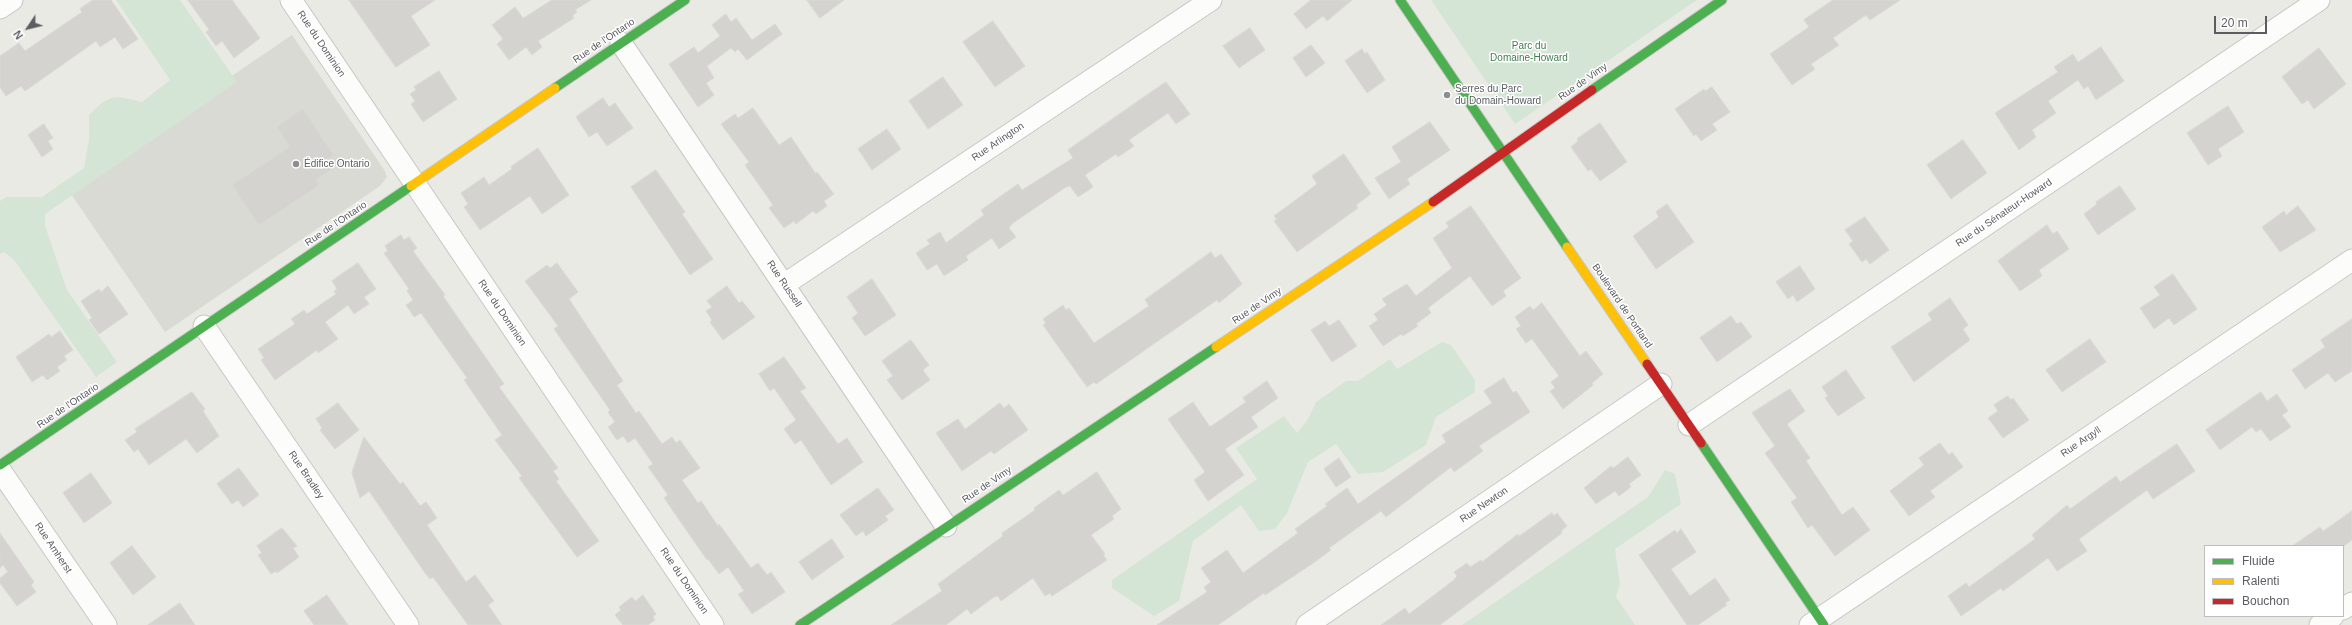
<!DOCTYPE html>
<meta charset="utf-8">
<style>
body{margin:0}
#map{position:relative;width:2352px;height:625px;overflow:hidden;background:#eaeae5;font-family:Arial,sans-serif}
canvas{display:block}
.legend{position:absolute;left:2204px;top:545px;width:140px;height:72px;box-sizing:border-box;background:#fff;border:1px solid #bdbec0;margin:0;padding:5px 7px;list-style:none;font-size:12px;color:#5b5d62}
.legend li{display:flex;align-items:center;gap:8px;height:20px}
.legend b{width:20px;border:1px solid #bdbec0}
.north{position:absolute;left:8px;top:8px;width:40px;height:40px;-webkit-text-stroke:3px #fff;paint-order:stroke;rotate:235deg;font-size:11px;font-weight:700;line-height:16px;text-align:center;color:#5b5d62}
.north::after{content:'';display:block;margin:auto;width:14px;height:18px;background:#5b5d62;clip-path:polygon(50% 0,100% 100%,50% 72%,0 100%)}
.scale{position:absolute;left:2214px;top:16px;width:53px;height:18px;box-sizing:border-box;border:2px solid #5b5d62;border-top:0;padding-left:5px;font-size:12px;line-height:14px;white-space:nowrap;color:#5b5d62;-webkit-text-stroke:3px #fff;paint-order:stroke}
</style>
<div id="map">
<canvas width="2352" height="625"></canvas>
<ul class="legend">
<li><b style="height:5px;background:#4caf50"></b>Fluide</li>
<li><b style="height:5px;background:#ffc107"></b>Ralenti</li>
<li><b style="height:5px;background:#c62828"></b>Bouchon</li>
</ul>
<div class="north">N</div>
<div class="scale">20 m</div>
</div>
<script>
const context = document.querySelector('canvas').getContext('2d');
context.lineJoin = 'round';
function fill(path, color) {
  context.fillStyle = color;
  context.fill(path, 'evenodd');
}
function strokePath(path, color, width, dash) {
  context.strokeStyle = color;
  context.lineWidth = width;
  context.lineCap = dash ? 'butt' : 'round';
  context.setLineDash(dash || []);
  context.stroke(path);
}
function write(font, color, halo, rows, align = 'center') {
  context.font = font + ' Arial,sans-serif';
  context.lineWidth = 3;
  context.setLineDash([]);
  context.textBaseline = 'middle';
  context.strokeStyle = halo;
  context.fillStyle = color;
  for (const [text, x, y, turn = 0] of rows) {
    context.save();
    context.translate(x, y);
    context.rotate((+turn || 0) * Math.PI / 180);
    context.textAlign = isNaN(turn) ? turn : align;
    if (halo) context.strokeText(text, 0, 0);
    context.fillText(text, 0, 0);
    context.restore();
  }
}
fill(new Path2D(`
 M 292,35 L 385,171 L 387,177 L 380,186 L 165,332 L 67,188 Z`), '#dadad4');
fill(new Path2D(`
 M 116,0 L 180,0 L 237,82 L 45,214 L 45,226 L 67,290 L 117,362 L 96,377 L 14,260 L 4,252 L 0,254 L 0,201 L 6,197 L 42,197 L 84,168 L 89,139 L 89,115 C 111,93 112,95 142,102 L 170,80 Z
 M 1431,0 L 1697,0 L 1515,124 Z
 M 1442,342 L 1451,345 L 1475,380 L 1475,392 L 1436,417 L 1426,445 L 1383,472 L 1358,474 L 1336,444 L 1308,462 L 1287,513 L 1275,529 L 1259,531 L 1241,505 L 1193,541 L 1179,601 L 1154,616 L 1112,588 L 1112,580 L 1257,479 L 1236,448 L 1284,416 L 1297,433 L 1308,419 L 1316,402 L 1346,381 L 1358,381 L 1390,359 L 1397,369 Z
 M 1665,470 L 1675,474 L 1681,504 L 1615,549 L 1620,584 L 1616,597 L 1635,625 L 1462,625 L 1648,497 Z`), '#d4e5d5');
const building = new Path2D(`
 M 93,0 L 111,0 L 138,39 L 123,49 L 115,37 L 100,47 L 96,41 L 25,91 L 21,86 L 6,96 L 0,87 L 0,56 L 19,43 L 25,51 L 82,12 L 80,9 Z
 M 188,0 L 232,0 L 260,38 L 234,58 L 222,41 L 216,46 L 206,32 L 209,30 Z
 M 349,0 L 435,0 L 411,16 L 430,45 L 396,67 Z
 M 552,0 L 591,0 L 575,10 L 577,12 L 572,16 L 574,18 L 538,41 L 542,47 L 532,55 L 526,47 L 509,60 L 497,44 L 503,39 L 492,25 L 515,7 L 523,18 Z
 M 807,0 L 844,0 L 820,18 Z
 M 1311,0 L 1352,0 L 1327,21 L 1323,16 L 1306,29 L 1294,14 Z
 M 1833,0 L 1900,0 L 1870,20 L 1866,15 L 1833,38 L 1839,45 L 1811,64 L 1815,69 L 1792,85 L 1770,54 L 1809,27 L 1804,20 Z
 M 726,14 L 731,22 L 736,18 L 752,40 L 775,24 L 782,34 L 747,60 L 738,49 L 735,52 L 731,48 L 707,66 L 714,78 L 706,83 L 714,95 L 698,107 L 669,64 L 694,47 L 698,53 L 720,36 L 712,25 Z
 M 993,21 L 1025,66 L 995,87 L 963,42 Z
 M 1250,28 L 1265,50 L 1239,68 L 1223,46 Z
 M 1311,45 L 1325,63 L 1306,77 L 1293,58 Z
 M 2101,47 L 2124,81 L 2096,100 L 2088,86 L 2084,89 L 2078,80 L 2048,101 L 2056,113 L 2032,130 L 2036,137 L 2019,150 L 1995,113 L 2058,72 L 2054,67 L 2073,54 L 2078,62 Z
 M 2319,48 L 2346,84 L 2314,109 L 2308,100 L 2302,104 L 2282,77 Z
 M 1362,49 L 1365,54 L 1367,52 L 1385,80 L 1367,93 L 1345,61 Z
 M 439,71 L 457,99 L 423,122 L 411,104 L 415,101 L 410,94 L 416,90 L 414,87 Z
 M 943,77 L 963,105 L 928,129 L 909,101 Z
 M 1166,82 L 1190,114 L 1176,124 L 1168,113 L 1129,140 L 1134,146 L 1118,157 L 1116,154 L 1085,175 L 1093,187 L 1078,197 L 1070,186 L 1066,187 L 1013,223 L 1009,228 L 1016,237 L 999,249 L 992,238 L 966,256 L 968,260 L 944,276 L 937,264 L 927,270 L 916,253 L 930,244 L 927,240 L 940,232 L 946,243 L 984,215 L 981,210 L 1018,184 L 1022,190 L 1073,158 L 1068,150 Z
 M 1712,87 L 1730,112 L 1712,124 L 1717,130 L 1701,141 L 1696,134 L 1694,136 L 1675,109 L 1704,89 L 1705,91 Z
 M 603,98 L 609,107 L 615,103 L 633,128 L 607,146 L 597,132 L 589,137 L 576,117 Z
 M 2228,106 L 2244,132 L 2218,149 L 2222,156 L 2208,165 L 2187,133 Z
 M 753,108 L 779,145 L 791,137 L 816,174 L 817,172 L 834,194 L 824,201 L 827,206 L 816,214 L 813,211 L 796,224 L 794,221 L 784,228 L 769,208 L 773,205 L 745,165 L 749,162 L 721,124 L 735,114 L 738,118 Z
 M 303,109 L 333,155 L 326,160 L 332,169 L 316,180 L 319,185 L 259,225 L 232,185 L 290,147 L 277,127 Z
 M 1430,122 L 1450,150 L 1407,179 L 1410,184 L 1389,199 L 1375,178 L 1401,162 L 1392,147 Z
 M 1600,123 L 1627,162 L 1600,181 L 1591,169 L 1588,171 L 1571,147 L 1578,141 L 1577,139 Z
 M 44,124 L 53,138 L 48,141 L 53,149 L 42,157 L 28,135 Z
 M 887,129 L 901,149 L 872,170 L 858,149 Z
 M 1963,140 L 1987,173 L 1951,199 L 1927,165 Z
 M 538,148 L 569,195 L 542,214 L 530,196 L 480,230 L 464,207 L 468,204 L 461,193 L 484,177 L 489,185 L 512,169 L 511,167 Z
 M 1344,154 L 1371,194 L 1356,205 L 1358,208 L 1297,252 L 1274,221 L 1277,219 L 1274,216 L 1317,184 L 1312,176 Z
 M 656,170 L 685,212 L 682,214 L 713,259 L 690,275 L 631,187 Z
 M 2120,186 L 2136,209 L 2098,235 L 2084,214 L 2097,204 L 2096,202 Z
 M 1667,204 L 1694,242 L 1656,269 L 1633,236 L 1659,217 L 1656,212 Z
 M 1471,206 L 1521,278 L 1503,291 L 1506,296 L 1492,306 L 1470,276 L 1428,308 L 1431,313 L 1416,324 L 1418,326 L 1403,336 L 1401,334 L 1383,346 L 1369,326 L 1378,320 L 1374,314 L 1387,305 L 1382,299 L 1407,284 L 1416,296 L 1452,268 L 1433,238 L 1449,227 L 1446,223 Z
 M 2298,206 L 2316,230 L 2280,252 L 2262,227 L 2284,211 L 2286,215 Z
 M 1865,217 L 1889,250 L 1870,264 L 1866,259 L 1862,262 L 1849,244 L 1853,241 L 1845,230 Z
 M 2047,225 L 2053,234 L 2057,231 L 2069,249 L 2039,270 L 2042,276 L 2020,291 L 1998,261 Z
 M 401,235 L 404,240 L 409,237 L 417,248 L 413,251 L 445,295 L 443,296 L 504,384 L 499,387 L 558,468 L 553,471 L 559,479 L 556,481 L 599,541 L 577,557 L 519,478 L 522,476 L 495,440 L 502,435 L 464,380 L 467,378 L 421,313 L 414,317 L 406,305 L 413,300 L 407,291 L 409,289 L 384,253 L 388,251 L 385,246 Z
 M 1211,252 L 1215,258 L 1221,254 L 1242,284 L 1219,303 L 1217,300 L 1096,384 L 1094,382 L 1087,387 L 1043,325 L 1046,323 L 1043,319 L 1063,305 L 1066,310 L 1069,308 L 1094,343 L 1149,306 L 1145,300 Z
 M 358,263 L 376,289 L 364,297 L 369,304 L 354,314 L 348,305 L 325,322 L 338,339 L 318,353 L 317,350 L 275,380 L 261,360 L 264,358 L 258,349 L 295,324 L 291,319 L 304,310 L 307,314 L 336,294 L 334,291 L 337,289 L 332,281 Z
 M 557,263 L 578,292 L 569,299 L 623,381 L 617,385 L 636,413 L 639,411 L 662,444 L 672,437 L 676,443 L 680,440 L 700,468 L 682,480 L 698,503 L 701,501 L 718,526 L 719,524 L 751,568 L 758,563 L 767,575 L 771,572 L 785,592 L 752,614 L 738,594 L 744,591 L 728,567 L 719,574 L 708,559 L 707,560 L 664,498 L 668,495 L 648,467 L 653,464 L 635,438 L 628,443 L 623,436 L 617,440 L 608,427 L 615,422 L 608,412 L 610,410 L 554,329 L 558,326 L 525,281 L 547,265 L 550,268 Z
 M 1800,266 L 1815,289 L 1797,302 L 1793,295 L 1788,299 L 1776,282 Z
 M 2173,274 L 2197,309 L 2174,325 L 2169,318 L 2154,329 L 2140,308 L 2160,295 L 2154,287 Z
 M 872,279 L 896,315 L 865,336 L 852,318 L 858,313 L 847,297 Z
 M 108,286 L 128,314 L 99,334 L 89,320 L 92,318 L 81,301 L 99,289 L 101,292 Z
 M 727,286 L 739,303 L 742,301 L 755,317 L 723,340 L 710,322 L 712,320 L 706,311 L 712,307 L 707,301 Z
 M 1950,298 L 1968,325 L 1963,329 L 1970,340 L 1914,382 L 1891,347 L 1932,320 L 1928,314 Z
 M 1542,303 L 1580,356 L 1586,351 L 1603,374 L 1592,383 L 1593,385 L 1582,394 L 1563,409 L 1550,391 L 1555,388 L 1551,382 L 1559,376 L 1532,339 L 1526,343 L 1516,329 L 1521,326 L 1515,317 L 1530,306 L 1533,310 Z
 M 1731,316 L 1737,324 L 1741,322 L 1752,337 L 1717,362 L 1700,338 Z
 M 2352,319 L 2352,371 L 2335,382 L 2328,373 L 2305,389 L 2292,370 L 2325,347 L 2321,340 Z
 M 1339,320 L 1357,346 L 1332,362 L 1311,330 L 1325,321 L 1329,326 Z
 M 60,331 L 73,350 L 64,356 L 67,360 L 57,367 L 60,371 L 47,380 L 43,375 L 32,382 L 16,357 L 49,334 L 51,337 Z
 M 2090,339 L 2106,362 L 2062,392 L 2046,370 Z
 M 911,340 L 929,365 L 923,370 L 930,380 L 902,400 L 887,380 L 893,376 L 882,361 Z
 M 784,357 L 806,388 L 800,391 L 838,444 L 847,438 L 863,462 L 831,485 L 801,440 L 795,444 L 784,429 L 796,420 L 774,388 L 770,391 L 759,374 Z
 M 1846,370 L 1865,398 L 1838,416 L 1825,398 L 1828,396 L 1822,387 Z
 M 1504,378 L 1513,393 L 1516,391 L 1530,412 L 1479,446 L 1483,451 L 1454,472 L 1451,467 L 1386,517 L 1381,511 L 1329,548 L 1331,550 L 1312,564 L 1265,595 L 1264,593 L 1218,625 L 1157,625 L 1207,592 L 1204,587 L 1211,582 L 1201,568 L 1227,550 L 1243,573 L 1298,533 L 1295,529 L 1327,506 L 1325,504 L 1347,488 L 1358,504 L 1446,442 L 1442,435 L 1492,403 L 1484,391 Z
 M 1267,381 L 1278,398 L 1251,417 L 1258,427 L 1225,449 L 1244,475 L 1208,501 L 1194,480 L 1205,472 L 1168,419 L 1193,402 L 1210,427 L 1246,402 L 1243,398 Z
 M 1790,389 L 1805,411 L 1787,424 L 1810,458 L 1806,461 L 1842,515 L 1853,507 L 1870,530 L 1835,556 L 1812,525 L 1808,528 L 1791,502 L 1797,498 L 1765,453 L 1775,446 L 1752,413 Z
 M 192,392 L 205,409 L 203,411 L 219,436 L 197,453 L 186,439 L 149,465 L 138,449 L 134,452 L 125,440 L 137,432 L 135,429 Z
 M 2261,392 L 2267,401 L 2277,394 L 2288,411 L 2282,415 L 2291,427 L 2270,441 L 2261,429 L 2256,432 L 2252,427 L 2220,450 L 2206,430 Z
 M 2008,396 L 2011,400 L 2013,398 L 2029,420 L 2003,438 L 1988,418 L 1998,411 L 1994,405 Z
 M 338,403 L 359,430 L 335,449 L 320,430 L 322,428 L 316,419 Z
 M 1000,403 L 1004,408 L 1009,404 L 1028,430 L 994,454 L 991,451 L 962,471 L 936,433 L 958,419 L 965,429 Z
 M 364,437 L 400,484 L 403,482 L 420,506 L 426,502 L 437,518 L 427,525 L 466,582 L 475,575 L 494,601 L 488,605 L 502,625 L 468,625 L 433,577 L 430,579 L 425,573 L 369,491 L 360,498 L 352,473 Z
 M 1940,443 L 1949,455 L 1952,452 L 1963,467 L 1930,491 L 1935,497 L 1909,516 L 1890,491 L 1924,465 L 1919,458 Z
 M 2177,444 L 2195,471 L 2153,499 L 2147,490 L 2079,539 L 2087,551 L 2057,571 L 2048,558 L 2003,591 L 2001,588 L 1961,616 L 1948,596 L 1966,583 L 1969,587 L 2035,539 L 2032,535 L 2067,505 L 2070,509 L 2116,476 L 2120,482 Z
 M 1628,457 L 1641,475 L 1629,484 L 1631,487 L 1619,496 L 1615,491 L 1596,504 L 1584,488 L 1611,466 L 1613,468 Z
 M 1339,458 L 1351,477 L 1336,487 L 1324,469 Z
 M 239,468 L 259,495 L 243,507 L 238,500 L 232,504 L 217,484 Z
 M 1097,472 L 1121,509 L 1112,516 L 1114,519 L 1091,535 L 1105,554 L 1103,555 L 1107,560 L 1052,596 L 1050,593 L 1045,596 L 1033,578 L 1001,601 L 998,596 L 994,597 L 971,614 L 967,609 L 946,625 L 891,625 L 942,591 L 938,584 L 1003,536 L 1002,533 L 1035,510 L 1034,508 L 1059,490 L 1063,495 Z
 M 91,473 L 112,503 L 84,523 L 63,493 Z
 M 878,488 L 894,510 L 885,516 L 888,520 L 866,536 L 863,531 L 856,536 L 840,515 Z
 M 2352,511 L 2352,540 L 2344,546 L 2292,546 L 2320,527 L 2323,531 Z
 M 1552,513 L 1554,516 L 1557,513 L 1567,526 L 1561,531 L 1562,533 L 1440,625 L 1381,625 L 1405,608 L 1409,614 L 1454,580 L 1457,576 L 1454,572 L 1467,563 L 1470,567 L 1481,560 L 1482,562 L 1518,534 L 1519,536 Z
 M 282,528 L 297,546 L 293,548 L 299,557 L 277,573 L 276,571 L 271,574 L 258,555 L 262,553 L 257,546 Z
 M 1681,529 L 1696,552 L 1671,569 L 1690,596 L 1715,578 L 1730,600 L 1725,603 L 1727,605 L 1698,625 L 1687,625 L 1639,555 L 1675,530 L 1677,533 Z
 M 0,533 L 34,582 L 31,585 L 36,592 L 17,606 L 0,583 L 0,578 L 8,572 L 3,565 L 0,568 Z
 M 832,539 L 844,557 L 812,580 L 799,562 Z
 M 132,546 L 156,577 L 133,595 L 110,563 Z
 M 327,595 L 348,625 L 314,625 L 304,611 Z
 M 643,595 L 656,614 L 653,617 L 655,620 L 648,625 L 623,625 L 615,615 L 621,610 L 619,607 L 632,597 L 635,601 Z
 M 180,603 L 195,625 L 148,625 Z`);
fill(building, '#d4d3d0');
strokePath(building, '#d9d9d4', 1);
const street = new Path2D(`
 M 291,0 L 713,625
 M 0,8 L 12,0
 M 621,43 L 946,526
 M 785,284 L 1211,0
 M 204,326 L 408,625
 M 1689,425 L 2319,0
 M 0,470 L 106,625
 M 2343,609 L 2352,603
 M 1307,625 L 1661,384
 M 1810,625 L 2352,260
 M 2320,625 L 2333,616`);
const fast = new Path2D(`
 M 1400,0 L 1567,247
 M 555,88 L 685,0
 M 1592,90 L 1722,0
 M 1701,443 L 1824,625
 M 0,465 L 411,186
 M 800,625 L 1216,347`);
const slow = new Path2D(`
 M 411,186 L 555,88
 M 1567,247 L 1647,364
 M 1216,347 L 1433,202`);
const jam = new Path2D(`
 M 1433,202 L 1592,90
 M 1647,364 L 1701,443`);
strokePath(street, '#c7c7c5', 23);
strokePath(fast, '#c6c7c5', 11);
strokePath(slow, '#c6c7c5', 11);
strokePath(jam, '#c6c7c5', 11);
strokePath(street, '#fcfcfb', 21);
strokePath(fast, '#4caf50', 9);
strokePath(slow, '#ffc107', 9);
strokePath(jam, '#c62828', 9);
for (const [x, y, r, color] of [
 [1447,95,4,"#8d8e90"],
 [296,164,4,"#8d8e90"]
]) {
  const dot = new Path2D();
  dot.arc(x, y, r, 0, 2 * Math.PI);
  context.fillStyle = color;
  context.fill(dot);
  strokePath(dot, '#fff', 1.5);
}
write('10px', '#5b5d62', '#fff', [
 ["Rue de l'Ontario",604,41,-34],
 ["Rue du Dominion",321,44,56],
 ["Rue de Vimy",1583,82,-35],
 ["Rue Arlington",998,142,-34],
 ["Rue du Sénateur-Howard",2004,213,-34],
 ["Rue de l'Ontario",336,224,-34],
 ["Rue Russell",784,284,56],
 ["Rue de Vimy",1257,306,-34],
 ["Boulevard de Portland",1622,306,56],
 ["Rue du Dominion",502,313,56],
 ["Rue de l'Ontario",68,406,-34],
 ["Rue Argyll",2081,442,-34],
 ["Rue Bradley",306,475,56],
 ["Rue de Vimy",987,485,-34],
 ["Rue Newton",1484,505,-34],
 ["Rue Amherst",53,548,56],
 ["Rue du Dominion",684,581,56]
]);
write('10px', '#3f7e4d', '#fff', [
 ["Parc du",1529,46],
 ["Domaine-Howard",1529,58]
]);
write('10px', '#5b5d62', '#fff', [
 ["Serres du Parc",1455,89],
 ["du Domain-Howard",1455,101],
 ["Édifice Ontario",304,164]
], 'left');
</script>
